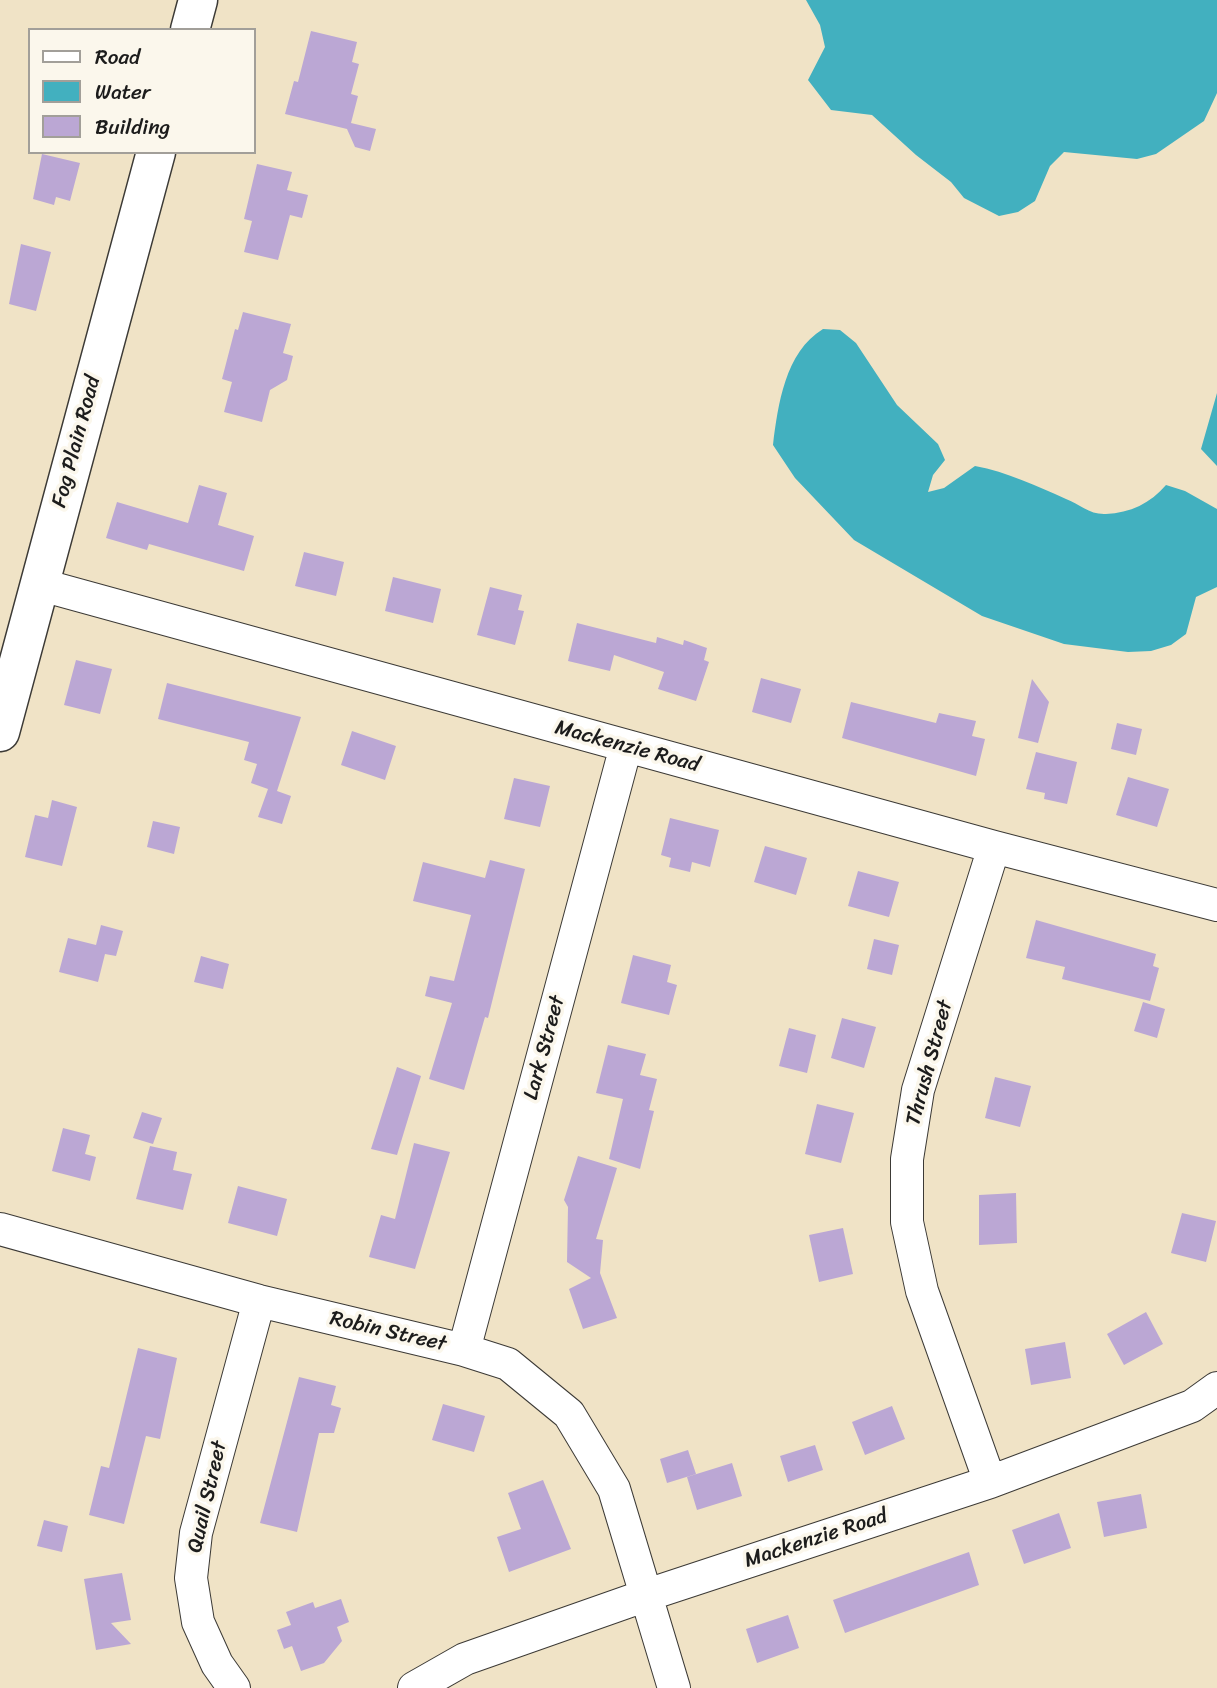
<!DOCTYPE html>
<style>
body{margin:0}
#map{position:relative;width:1217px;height:1688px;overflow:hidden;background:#f0e3c6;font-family:Sriracha,sans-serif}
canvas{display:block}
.legend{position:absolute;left:28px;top:28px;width:228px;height:126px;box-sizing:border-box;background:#fbf7ec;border:2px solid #a29f99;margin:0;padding:9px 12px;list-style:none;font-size:21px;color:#1c1c1c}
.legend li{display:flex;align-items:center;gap:14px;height:35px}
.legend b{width:35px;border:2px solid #a29f99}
</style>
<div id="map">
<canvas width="1217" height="1688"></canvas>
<ul class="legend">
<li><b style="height:9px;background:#fff"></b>Road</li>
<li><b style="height:19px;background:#42b0bf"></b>Water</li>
<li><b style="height:19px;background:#bba7d4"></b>Building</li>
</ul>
</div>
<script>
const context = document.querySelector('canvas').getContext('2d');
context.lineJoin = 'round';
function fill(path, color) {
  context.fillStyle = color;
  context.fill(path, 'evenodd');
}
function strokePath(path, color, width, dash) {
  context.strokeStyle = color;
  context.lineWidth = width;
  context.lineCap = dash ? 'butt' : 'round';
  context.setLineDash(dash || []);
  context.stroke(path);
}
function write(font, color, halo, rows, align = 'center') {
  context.font = font + ' Sriracha,sans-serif';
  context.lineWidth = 7;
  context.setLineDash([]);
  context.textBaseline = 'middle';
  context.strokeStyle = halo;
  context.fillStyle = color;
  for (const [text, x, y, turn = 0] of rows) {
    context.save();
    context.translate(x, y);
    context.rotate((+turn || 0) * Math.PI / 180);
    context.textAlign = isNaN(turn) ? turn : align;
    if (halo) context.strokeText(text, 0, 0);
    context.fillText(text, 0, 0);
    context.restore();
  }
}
fill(new Path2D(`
 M 806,0 L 1217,0 L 1217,93 L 1204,121 L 1156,154 L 1137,159 L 1064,152 L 1050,166 L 1035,201 L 1018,212 L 999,216 L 964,198 L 951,182 L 916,155 L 872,115 L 831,110 L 808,80 L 825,47 L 820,25 Z
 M 823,329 L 840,330 L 856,343 L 897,405 L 938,444 L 945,460 L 933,475 L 928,492 L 944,488 L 975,466 C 1007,472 1037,486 1066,499 C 1079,504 1090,515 1106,514 C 1130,513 1151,503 1166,485 L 1185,491 L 1217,509 L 1217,587 L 1196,597 L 1186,634 L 1171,645 L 1151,651 L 1128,652 L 1064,644 L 982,616 L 854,540 L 795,478 L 773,445 C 778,405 785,352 823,329 Z
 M 1217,393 L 1217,466 L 1201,449 Z`), '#42b0bf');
fill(new Path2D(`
 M 311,31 L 357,42 L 352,62 L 359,64 L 351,94 L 358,96 L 351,123 L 376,129 L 370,151 L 355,147 L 347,129 L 285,114 L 294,81 L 298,82 Z
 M 42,154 L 80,163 L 70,201 L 56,197 L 54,205 L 33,199 Z
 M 257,164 L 292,172 L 287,190 L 308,195 L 302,218 L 290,215 L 278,260 L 244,252 L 252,221 L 244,219 Z
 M 21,244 L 51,252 L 36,311 L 9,304 Z
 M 243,312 L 291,324 L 283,353 L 293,356 L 287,380 L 270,390 L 262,422 L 224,412 L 232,382 L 222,379 L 235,329 L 238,330 Z
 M 199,485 L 227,493 L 218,525 L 254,536 L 244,571 L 149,544 L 147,550 L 106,538 L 117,502 L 188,523 Z
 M 304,552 L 344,562 L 336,596 L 295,586 Z
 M 393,577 L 441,589 L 433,623 L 385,611 Z
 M 490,587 L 522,595 L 518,610 L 524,611 L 515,645 L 477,635 Z
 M 577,623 L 656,643 L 657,637 L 683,645 L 684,640 L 707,648 L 704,660 L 709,662 L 696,701 L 658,689 L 664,672 L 614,655 L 610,671 L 568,661 Z
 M 76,660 L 112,669 L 100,714 L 64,705 Z
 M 761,678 L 801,689 L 791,723 L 752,712 Z
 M 1032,679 L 1049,702 L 1038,743 L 1018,738 Z
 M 167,683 L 301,717 L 277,791 L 291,796 L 282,824 L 258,817 L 268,789 L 251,783 L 257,764 L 244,760 L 249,742 L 158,719 Z
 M 851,702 L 936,723 L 939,713 L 976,721 L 972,736 L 985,739 L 976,776 L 842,738 Z
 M 1117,723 L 1142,729 L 1136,755 L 1111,749 Z
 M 352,731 L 396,746 L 385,780 L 341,765 Z
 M 1036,752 L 1077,762 L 1067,804 L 1044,799 L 1045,793 L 1026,789 Z
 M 1128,777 L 1169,789 L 1157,827 L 1116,815 Z
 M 514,778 L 550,786 L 540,827 L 504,819 Z
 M 52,800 L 77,807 L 62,866 L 25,857 L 35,815 L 48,818 Z
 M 670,818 L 719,830 L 710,867 L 692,862 L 690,872 L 669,867 L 671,858 L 661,855 Z
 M 153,821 L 180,827 L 174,854 L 147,847 Z
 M 765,846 L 807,858 L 796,895 L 754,882 Z
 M 490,860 L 525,869 L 488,1018 L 485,1017 L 464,1090 L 429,1079 L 452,1003 L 425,996 L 430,976 L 454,981 L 471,915 L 413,901 L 423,862 L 485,878 Z
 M 858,871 L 899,882 L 889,917 L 848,906 Z
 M 1036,920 L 1156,954 L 1153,966 L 1159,968 L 1150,1001 L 1062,979 L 1065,967 L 1026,958 Z
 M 101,925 L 123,931 L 116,956 L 105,954 L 98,982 L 59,972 L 68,938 L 96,945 Z
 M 874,939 L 899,945 L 892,975 L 867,969 Z
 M 633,955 L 671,965 L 667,982 L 677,985 L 669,1015 L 621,1003 Z
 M 201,956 L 229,964 L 223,989 L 194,982 Z
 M 1143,1002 L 1165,1009 L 1157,1038 L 1134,1031 Z
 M 842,1018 L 876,1027 L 864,1068 L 831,1058 Z
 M 789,1028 L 816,1035 L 807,1073 L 779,1066 Z
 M 608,1045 L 646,1054 L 640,1075 L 657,1079 L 649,1110 L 654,1111 L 640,1169 L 609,1159 L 623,1099 L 596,1093 Z
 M 397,1067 L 421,1076 L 397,1155 L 371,1149 Z
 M 995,1077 L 1031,1086 L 1020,1127 L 985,1118 Z
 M 817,1104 L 854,1113 L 841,1163 L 805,1154 Z
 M 142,1112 L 162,1118 L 153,1144 L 133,1138 Z
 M 63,1128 L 90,1135 L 85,1154 L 96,1157 L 90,1181 L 52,1171 Z
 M 414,1143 L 450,1152 L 415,1269 L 369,1257 L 381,1215 L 395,1219 Z
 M 150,1146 L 177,1152 L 173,1170 L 192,1174 L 183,1210 L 136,1199 Z
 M 578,1156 L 617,1168 L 596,1239 L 603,1240 L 600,1273 L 617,1318 L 583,1329 L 569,1289 L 591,1278 L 567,1262 L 568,1207 L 564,1200 Z
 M 238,1186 L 287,1199 L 277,1236 L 228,1223 Z
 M 1016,1193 L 1017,1243 L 979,1245 L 979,1195 Z
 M 1182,1213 L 1216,1221 L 1206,1262 L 1171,1253 Z
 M 843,1228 L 853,1274 L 819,1282 L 809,1235 Z
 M 1146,1312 L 1163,1344 L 1124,1365 L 1107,1334 Z
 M 1065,1342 L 1071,1378 L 1031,1385 L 1025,1349 Z
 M 138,1348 L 177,1358 L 160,1439 L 146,1436 L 124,1524 L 89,1515 L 101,1466 L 109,1468 Z
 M 299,1377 L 336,1386 L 331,1405 L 341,1408 L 334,1433 L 319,1433 L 297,1532 L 260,1523 Z
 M 443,1404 L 485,1416 L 474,1452 L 432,1440 Z
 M 892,1406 L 905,1439 L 865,1455 L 852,1422 Z
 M 815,1445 L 823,1470 L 788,1482 L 780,1456 Z
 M 688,1450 L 696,1474 L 667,1483 L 660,1459 Z
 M 732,1463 L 742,1496 L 697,1510 L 687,1477 Z
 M 543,1480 L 571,1549 L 509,1572 L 497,1537 L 521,1529 L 508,1493 Z
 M 1141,1494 L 1147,1528 L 1104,1537 L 1097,1502 Z
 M 1059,1513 L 1071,1548 L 1024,1564 L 1012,1530 Z
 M 44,1520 L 68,1526 L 62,1552 L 37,1546 Z
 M 969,1552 L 979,1585 L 845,1633 L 833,1600 Z
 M 122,1573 L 131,1620 L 111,1623 L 131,1644 L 96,1650 L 84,1579 Z
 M 341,1599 L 349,1622 L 337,1627 L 342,1641 L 324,1663 L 301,1671 L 292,1646 L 284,1649 L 277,1630 L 291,1625 L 286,1612 L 313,1602 L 315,1608 Z
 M 788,1615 L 799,1648 L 757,1663 L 746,1629 Z`), '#bba7d4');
const street = new Path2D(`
 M 38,584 L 994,847 L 1217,905
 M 0,1229 L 259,1301 L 464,1350 L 508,1364 L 569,1414 L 614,1489 L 674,1688
 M 464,1350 L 626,746
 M 990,1482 L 922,1291 L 907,1222 L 907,1159 L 918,1090 L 994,847
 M 234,1688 L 217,1664 L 198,1622 L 191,1578 L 196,1533 L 259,1301
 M 414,1688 L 465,1659 L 647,1595 L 990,1482 L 1192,1406 L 1217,1388`);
const secondary = new Path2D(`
 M 190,30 L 198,0
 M 0,732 L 156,152`);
strokePath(street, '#3c3a36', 34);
strokePath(secondary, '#3c3a36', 41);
strokePath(street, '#fff', 32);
strokePath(secondary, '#fff', 38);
write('21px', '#1c1c1c', '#fbf7ec', [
 ["Fog Plain Road",77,442,-75],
 ["Mackenzie Road",627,747,15],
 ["Lark Street",545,1048,-75],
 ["Thrush Street",930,1063,-75],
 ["Robin Street",388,1332,13],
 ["Quail Street",208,1497,-77],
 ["Mackenzie Road",816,1539,-18]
]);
</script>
